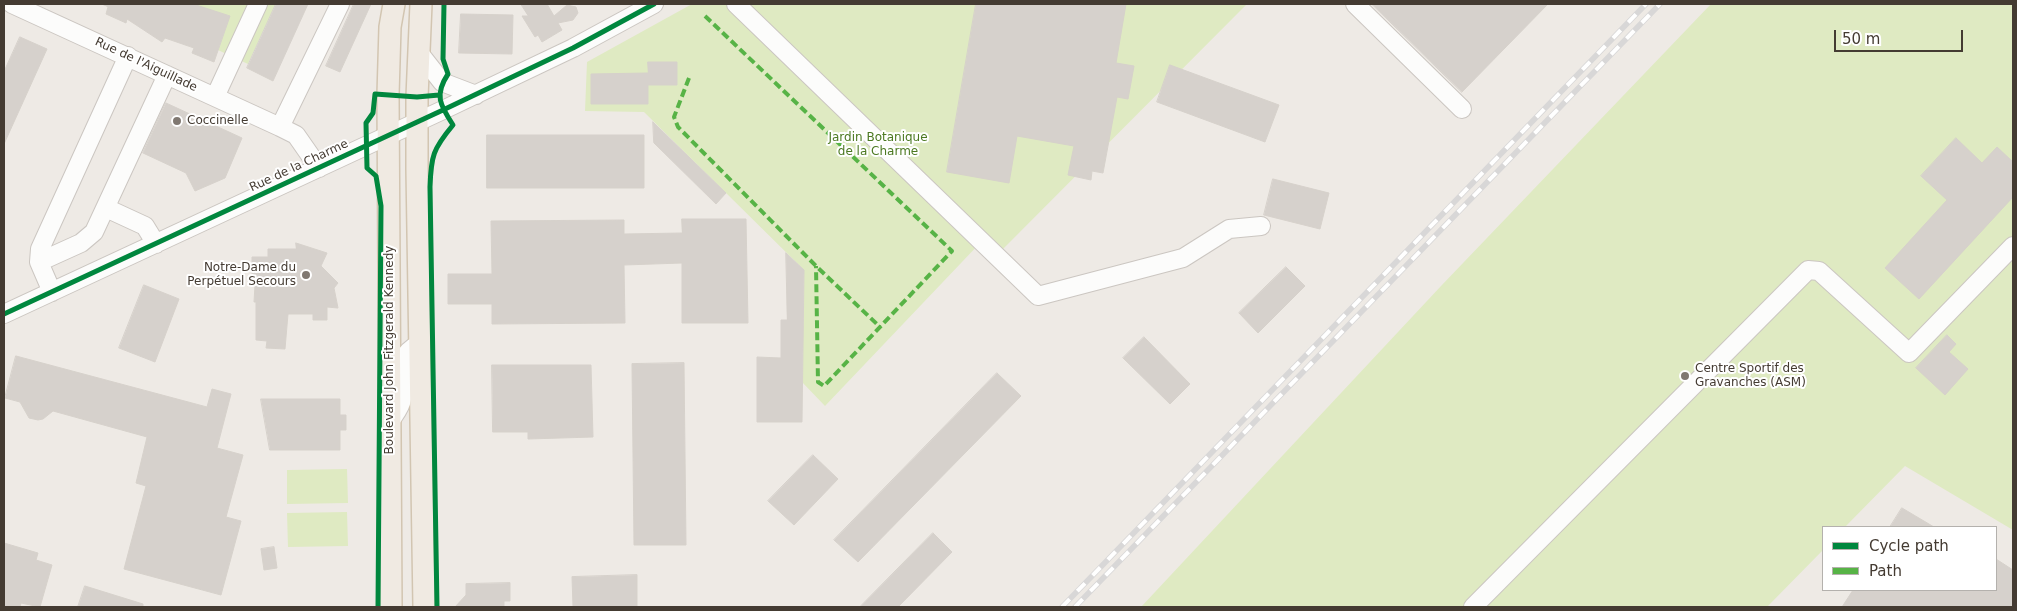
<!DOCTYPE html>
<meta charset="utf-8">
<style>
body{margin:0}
#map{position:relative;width:2017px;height:611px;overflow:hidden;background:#eeeae5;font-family:"DejaVu Sans",sans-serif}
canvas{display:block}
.frame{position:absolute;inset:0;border:5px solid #443b32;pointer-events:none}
.legend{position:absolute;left:1822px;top:526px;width:175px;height:65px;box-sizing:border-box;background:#fff;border:1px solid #b4b1ad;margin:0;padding:6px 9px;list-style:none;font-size:15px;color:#443b32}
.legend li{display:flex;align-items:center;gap:10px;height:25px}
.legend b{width:25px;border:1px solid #b4b1ad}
.scale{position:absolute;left:1834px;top:30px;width:129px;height:22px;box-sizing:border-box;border:2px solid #443b32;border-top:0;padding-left:6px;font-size:15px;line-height:18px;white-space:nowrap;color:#443b32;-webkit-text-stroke:4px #fff;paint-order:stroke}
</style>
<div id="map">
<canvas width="2017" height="611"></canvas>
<div class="frame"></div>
<ul class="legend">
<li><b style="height:6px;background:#00873e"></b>Cycle path</li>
<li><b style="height:6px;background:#57b346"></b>Path</li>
</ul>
<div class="scale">50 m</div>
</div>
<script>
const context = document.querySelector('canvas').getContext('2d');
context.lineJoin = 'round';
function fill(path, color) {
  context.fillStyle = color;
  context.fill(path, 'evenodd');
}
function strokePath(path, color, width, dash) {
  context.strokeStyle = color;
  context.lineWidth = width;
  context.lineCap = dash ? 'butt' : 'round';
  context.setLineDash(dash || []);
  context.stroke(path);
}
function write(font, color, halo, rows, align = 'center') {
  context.font = font + ' "DejaVu Sans",sans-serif';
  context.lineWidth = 4;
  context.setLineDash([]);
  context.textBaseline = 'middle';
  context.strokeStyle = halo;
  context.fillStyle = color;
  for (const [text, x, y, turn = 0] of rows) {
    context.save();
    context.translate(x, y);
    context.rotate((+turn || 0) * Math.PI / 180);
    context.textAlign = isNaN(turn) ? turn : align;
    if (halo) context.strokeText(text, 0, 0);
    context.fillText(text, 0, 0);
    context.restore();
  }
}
fill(new Path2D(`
 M 186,4 L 276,4 L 248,64 L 218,50 L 229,16 L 184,7 Z
 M 692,4 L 1247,4 L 996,256 L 981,242 L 825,406 L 802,382 L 804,270 L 644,112 L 585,111 L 587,62 Z
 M 1711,4 L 2013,4 L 2013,530 L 1905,466 L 1845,527 L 1823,527 L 1823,550 L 1767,607 L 1141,607 L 1441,286 Z
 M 347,469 L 348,503 L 287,504 L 287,470 Z
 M 347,512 L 348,546 L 288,547 L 287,513 Z`), '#dfeac2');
const building = new Path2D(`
 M 102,4 L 193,4 L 230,16 L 214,62 L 192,53 L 194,48 L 165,38 L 162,42 L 127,19 L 126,23 L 106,14 L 108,7 Z
 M 276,4 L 308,4 L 273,81 L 247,68 Z
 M 354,4 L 371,4 L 340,72 L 326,66 Z
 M 521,4 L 547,4 L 554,16 L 567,5 L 576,7 L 578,13 L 573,20 L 558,23 L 562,30 L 542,42 L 538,35 L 535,37 L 522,16 L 528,16 Z
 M 976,4 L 1126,4 L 1116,63 L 1134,66 L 1128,99 L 1117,97 L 1103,173 L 1092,171 L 1091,180 L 1068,175 L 1074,146 L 1017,136 L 1009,183 L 947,172 Z
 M 1372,4 L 1548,4 L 1462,92 Z
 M 461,14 L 513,15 L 512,54 L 459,53 Z
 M 20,37 L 47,49 L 4,144 L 4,72 Z
 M 648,62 L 677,62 L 677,85 L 648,85 L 648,104 L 591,104 L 591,74 L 648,73 Z
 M 1170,65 L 1279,105 L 1265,142 L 1157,102 Z
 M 166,103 L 242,138 L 225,178 L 195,191 L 186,173 L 143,153 Z
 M 653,122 L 726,193 L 716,204 L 654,143 Z
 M 487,135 L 644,135 L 644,188 L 487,188 Z
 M 1956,138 L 1982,163 L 1997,147 L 2013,162 L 2013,197 L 1919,299 L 1885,268 L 1947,200 L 1921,176 Z
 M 1273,179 L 1329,193 L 1320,229 L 1264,215 Z
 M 682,219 L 746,219 L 748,323 L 682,323 L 682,263 L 624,265 L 625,323 L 492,324 L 492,304 L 448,304 L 448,274 L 492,274 L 491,221 L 624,220 L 624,234 L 682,233 Z
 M 296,243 L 327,253 L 321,266 L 338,283 L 334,288 L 338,308 L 327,307 L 327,320 L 313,320 L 313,314 L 288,314 L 285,349 L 266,348 L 267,341 L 256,340 L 256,302 L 254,302 L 255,285 L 252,285 L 252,257 L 268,257 L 268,249 L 296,249 Z
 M 786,253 L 804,270 L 802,422 L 757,422 L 757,357 L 781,358 L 781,320 L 787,320 Z
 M 1286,267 L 1305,286 L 1258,333 L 1239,313 Z
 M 144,285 L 179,299 L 155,362 L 119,348 Z
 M 1947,335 L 1956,344 L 1949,352 L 1968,369 L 1945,395 L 1916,368 Z
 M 1144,337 L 1190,384 L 1170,404 L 1123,358 Z
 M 16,356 L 207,407 L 212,389 L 231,394 L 217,448 L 243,455 L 226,517 L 241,521 L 221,595 L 124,569 L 146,486 L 136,483 L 147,437 L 53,411 L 43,419 L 38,420 L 29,418 L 20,402 L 5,398 Z
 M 684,363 L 686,545 L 634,545 L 632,364 Z
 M 492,365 L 591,365 L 593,437 L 528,439 L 528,432 L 493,432 Z
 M 997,373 L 1021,396 L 858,562 L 834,540 Z
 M 261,399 L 340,399 L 340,415 L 346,415 L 346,430 L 340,430 L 340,450 L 270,450 Z
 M 813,455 L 838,479 L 794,525 L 768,501 Z
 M 1902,508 L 1934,527 L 1890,527 Z
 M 933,533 L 952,552 L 898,607 L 860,607 Z
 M 4,543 L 38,553 L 36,560 L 52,565 L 40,607 L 21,603 L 20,607 L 4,607 Z
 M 274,547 L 277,568 L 264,570 L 261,549 Z
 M 1996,559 L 2013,570 L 2013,607 L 1842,607 L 1853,590 L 1996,590 Z
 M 637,575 L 637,607 L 573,607 L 572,577 Z
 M 510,583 L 510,601 L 504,601 L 504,607 L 455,607 L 466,595 L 466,584 Z
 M 85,586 L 143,604 L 143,607 L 78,607 Z`);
fill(building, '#d6d1cc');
strokePath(building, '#d6d1cb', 1);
const minor = new Path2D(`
 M 12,4 L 280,127 L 296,135 L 319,168
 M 736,4 L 1038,296 L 1183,258 L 1229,229 L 1261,226
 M 1355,4 L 1462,109
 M 420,54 L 442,82 L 476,95
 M 215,97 L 258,4
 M 280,127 L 340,4
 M 106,208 L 145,226 L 156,244
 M 39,262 L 81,243 L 94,232 L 167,75
 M 52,292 L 39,262 L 40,249 L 128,56
 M 4,314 L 443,110 L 573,48 L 654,4
 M 391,420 C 395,414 401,407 402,399 C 404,374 392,357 421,343
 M 1473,607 L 1808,270 L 1819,271 L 1909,353 L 2013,246`);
const major = new Path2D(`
 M 421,4 L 417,97 L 417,169 L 424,607
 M 391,607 L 388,95 L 390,27 L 394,4`);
strokePath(minor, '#cbc6c1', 20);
strokePath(major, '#d2c5b1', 24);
strokePath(minor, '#fcfcfb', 18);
strokePath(major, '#f0eae2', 21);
const rail = new Path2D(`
 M 1062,607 L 1646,4
 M 1075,607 L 1660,4`);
strokePath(rail, '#d8d7d7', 5.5);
strokePath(rail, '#fff', 4, [11]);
strokePath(new Path2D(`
 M 705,16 L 952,251 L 824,386 L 818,382 L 816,266
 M 689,78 L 674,117 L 678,127 L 816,266 L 880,327`), '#57b346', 4, [8, 4]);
strokePath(new Path2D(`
 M 4,314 L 443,110 L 573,48 L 654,4
 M 378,607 L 381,206 L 376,176 L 367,168 L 366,123 L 373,113 L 375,94 L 417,97 L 439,95
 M 437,607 L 430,187 C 431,156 433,149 453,125 C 440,105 434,95 448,74 L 443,59 L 444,4`), '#00873e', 5);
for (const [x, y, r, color] of [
 [177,121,5,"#807871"],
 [306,275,5,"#807871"],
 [1685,376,5,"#807871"]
]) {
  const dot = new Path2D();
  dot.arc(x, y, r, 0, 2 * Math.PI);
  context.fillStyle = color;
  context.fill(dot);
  strokePath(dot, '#fff', 2);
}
write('12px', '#443b32', '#fff', [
 ["Rue de l'Aiguillade",146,65,25],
 ["Rue de la Charme",299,166,-25],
 ["Boulevard John Fitzgerald Kennedy",390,350,-90]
]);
write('12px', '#443b32', '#fff', [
 ["Coccinelle",187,121],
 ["Notre-Dame du",296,268,"right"],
 ["Perpétuel Secours",296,282,"right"],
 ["Centre Sportif des",1695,369],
 ["Gravanches (ASM)",1695,383]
], 'left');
write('12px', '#4c7922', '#fff', [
 ["Jardin Botanique",878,138],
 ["de la Charme",878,152]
]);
</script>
